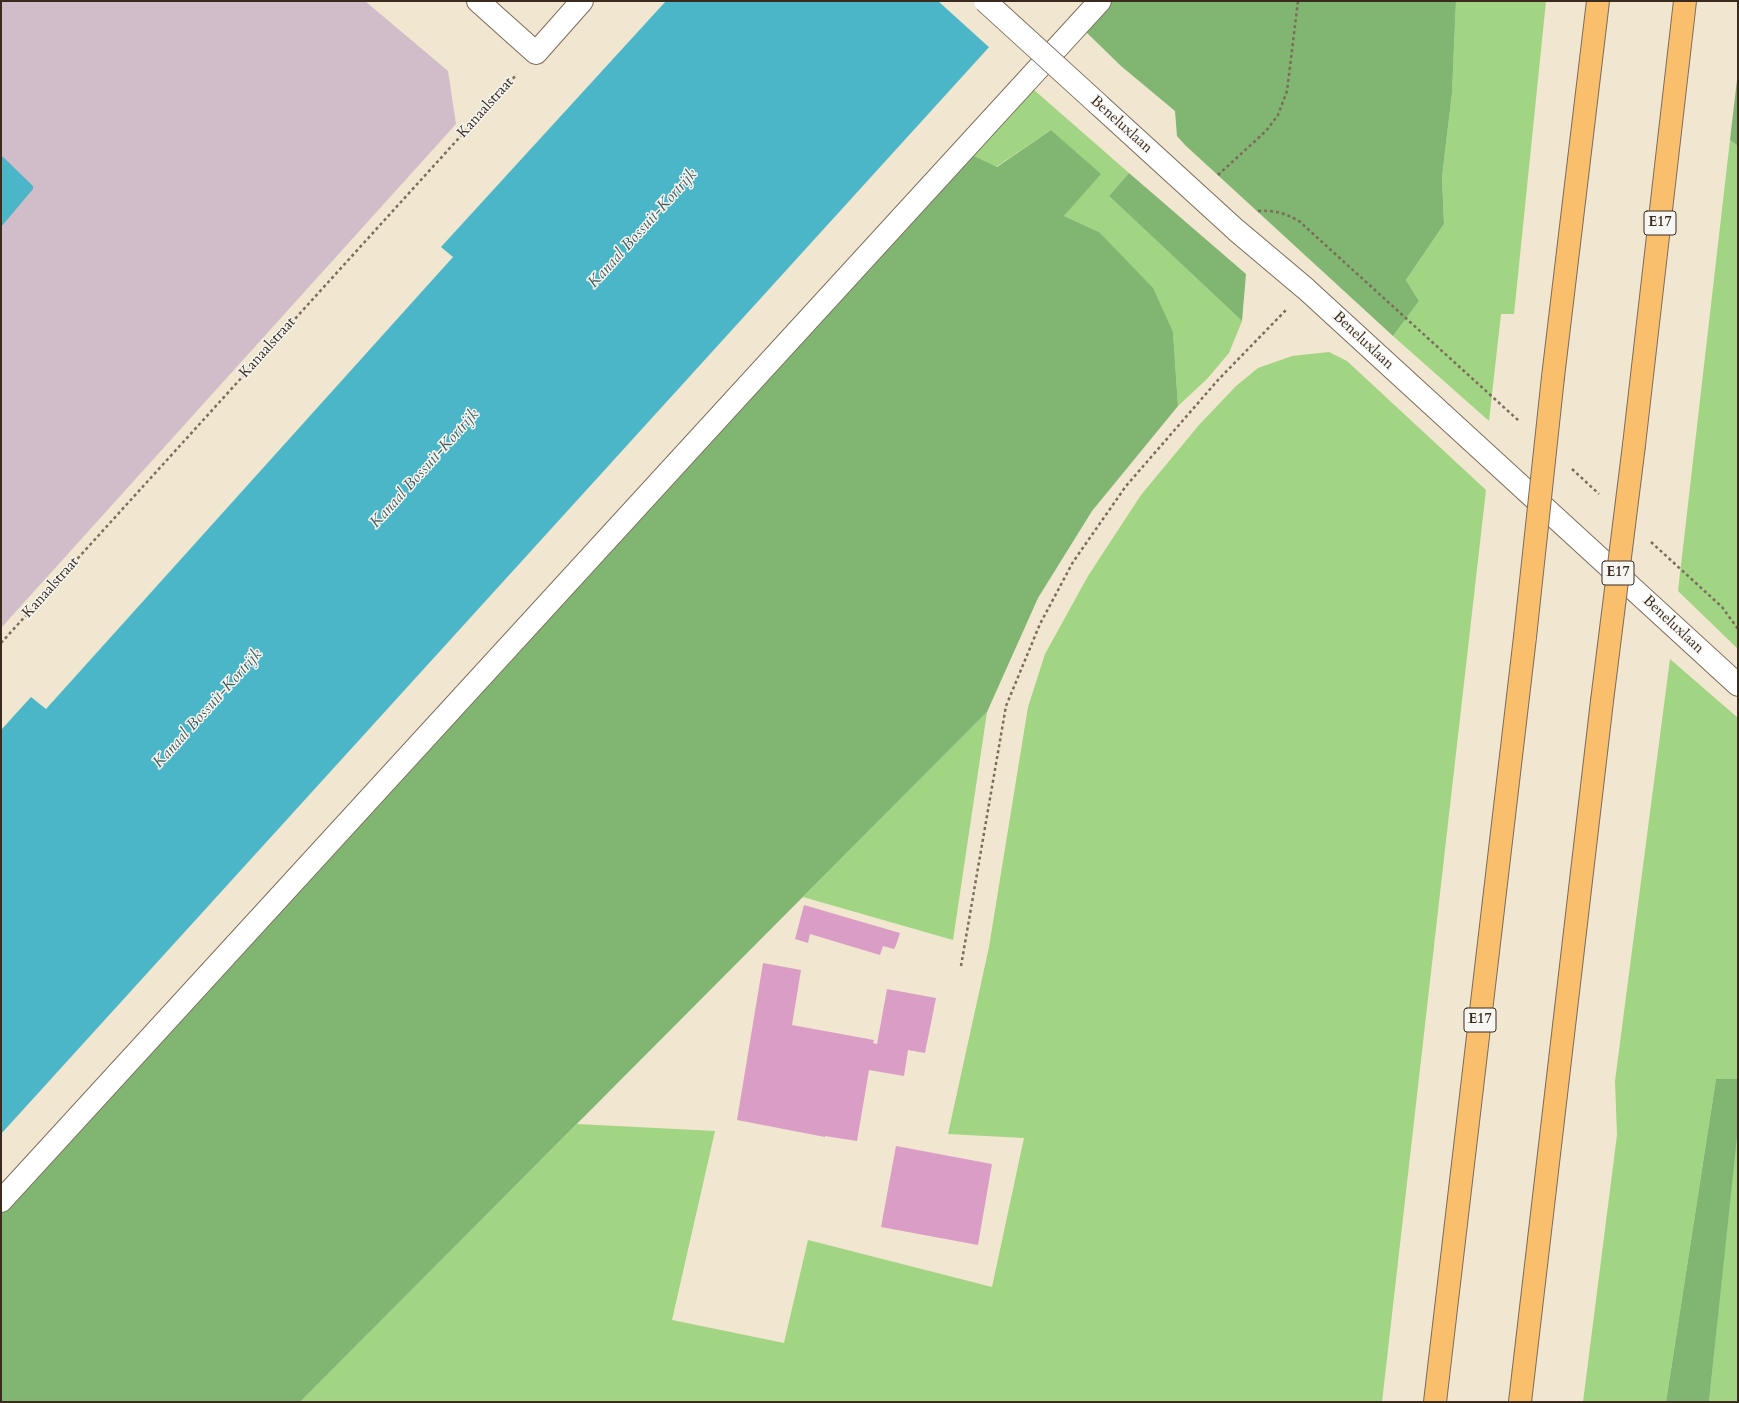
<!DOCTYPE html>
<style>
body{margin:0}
#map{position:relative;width:1739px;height:1403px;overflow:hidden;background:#f1e6cf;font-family:Cardo,serif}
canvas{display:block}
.frame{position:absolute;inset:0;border:2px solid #3b2a1e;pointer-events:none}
</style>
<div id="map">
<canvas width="1739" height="1403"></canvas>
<div class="frame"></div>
</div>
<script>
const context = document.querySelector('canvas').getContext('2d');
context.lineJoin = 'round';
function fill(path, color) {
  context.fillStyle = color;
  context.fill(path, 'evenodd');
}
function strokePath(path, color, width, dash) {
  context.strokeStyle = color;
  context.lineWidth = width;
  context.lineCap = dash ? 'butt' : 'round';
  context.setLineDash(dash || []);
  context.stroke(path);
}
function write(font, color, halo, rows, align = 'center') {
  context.font = font + ' Cardo,serif';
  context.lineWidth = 3;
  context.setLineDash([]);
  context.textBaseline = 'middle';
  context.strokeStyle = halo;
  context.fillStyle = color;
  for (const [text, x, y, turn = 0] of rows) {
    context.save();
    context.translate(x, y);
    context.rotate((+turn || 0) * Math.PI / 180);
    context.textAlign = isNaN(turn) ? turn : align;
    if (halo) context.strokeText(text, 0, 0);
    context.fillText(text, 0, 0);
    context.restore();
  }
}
fill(new Path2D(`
 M 1,1 L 365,1 L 448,71 L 456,124 L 1,628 Z`), '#d1bdca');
fill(new Path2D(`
 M 1456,1 L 1546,1 L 1514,314 L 1501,314 L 1489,421 L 1393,336 L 1419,301 L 1406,280 L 1444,224 L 1442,177 L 1452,93 Z
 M 1033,89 L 1129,173 L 1109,196 L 1242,321 L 1229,353 L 1207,379 L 1178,406 L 1173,332 L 1099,232 L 1064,216 L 1100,174 L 1051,130 L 996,167 L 970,154 Z
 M 1730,140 L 1738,146 L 1738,649 L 1678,591 Z
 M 1329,352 L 1347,361 L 1486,490 L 1382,1402 L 300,1402 L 577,1124 L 715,1131 L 672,1320 L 784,1343 L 808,1240 L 992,1287 L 1024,1138 L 948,1134 L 989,947 L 1028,707 L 1045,654 L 1088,576 L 1141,495 L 1199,425 L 1236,386 L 1258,368 L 1292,356 Z
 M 1670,659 L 1738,718 L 1738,1079 L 1716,1079 L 1666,1402 L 1583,1402 L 1617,1135 L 1615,1081 Z
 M 987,712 L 953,940 L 803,897 Z
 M 1737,1127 L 1738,1402 L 1709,1402 Z`), '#a1d483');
fill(new Path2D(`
 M 1112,1 L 1456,1 L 1452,93 L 1442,177 L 1444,224 L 1406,280 L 1419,301 L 1393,336 L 1185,145 L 1177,136 L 1175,111 L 1121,66 L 1084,30 Z
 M 1738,71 L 1738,146 L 1730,140 Z
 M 1051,130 L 1101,174 L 1064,216 L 1099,232 L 1153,288 L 1173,332 L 1178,406 L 1092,511 L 1038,598 L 987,712 L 300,1402 L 1,1402 L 1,1213 L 970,154 L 997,167 Z
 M 1129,173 L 1246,274 L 1242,321 L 1109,196 Z
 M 1716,1079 L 1738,1079 L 1738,1127 L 1709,1402 L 1666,1402 Z`), '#80b671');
fill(new Path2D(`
 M 666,1 L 1031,1 L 1,1134 L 1,730 L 31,697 L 46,709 L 453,257 L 441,247 Z
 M 1,155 L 33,186 L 33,189 L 1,227 Z`), '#4bb6c8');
fill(new Path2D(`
 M 938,1 L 1033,1 L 991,49 Z`), '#f1e6cf');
fill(new Path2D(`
 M 804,905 L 900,933 L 896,945 L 894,949 L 883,946 L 880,955 L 810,934 L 808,943 L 795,939 Z
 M 763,963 L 801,970 L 792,1025 L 874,1040 L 873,1043 L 877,1044 L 887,989 L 936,998 L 925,1053 L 908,1050 L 904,1076 L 869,1070 L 857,1141 L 825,1136 L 825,1137 L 737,1120 Z
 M 896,1146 L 992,1164 L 978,1245 L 881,1227 Z`), '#da9ec6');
const minor = new Path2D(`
 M 478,1 L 536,53 L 582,1
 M 1098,104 L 1236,230 L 1306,289 L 1738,685
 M 1,1201 L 1100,1`);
const highway = new Path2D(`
 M 1553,377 L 1598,1
 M 1634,445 L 1685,1
 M 1435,1402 L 1525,637
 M 1520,1402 L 1602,701`);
strokePath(minor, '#7b6c5c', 24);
strokePath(highway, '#7b6c5c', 24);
strokePath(new Path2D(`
 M 1218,175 L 1266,131 L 1278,115 L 1287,91 L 1298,1
 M 1258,211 C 1274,210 1285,213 1299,221 L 1519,421
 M 1572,469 L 1599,494
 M 1651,542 L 1722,607 L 1738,629
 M 1,643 L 517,74
 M 961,966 L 1006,706 L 1040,624 L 1073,562 L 1126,486 L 1218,380 L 1286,310`), '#7b6c5c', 2.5, [3, 3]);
strokePath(minor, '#fff', 22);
strokePath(highway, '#f9bf6d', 22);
const minorBridge = new Path2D(`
 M 985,1 L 1098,104`);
const highwayBridge = new Path2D(`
 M 1525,637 L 1553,377
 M 1602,701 L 1634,445`);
strokePath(minorBridge, '#7b6c5c', 24, []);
strokePath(highwayBridge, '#7b6c5c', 24, []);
strokePath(minorBridge, '#fff', 22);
strokePath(highwayBridge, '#f9bf6d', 22);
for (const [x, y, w] of [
 [1660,223,32],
 [1618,573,32],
 [1480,1020,32]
]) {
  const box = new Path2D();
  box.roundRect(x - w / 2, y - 12, w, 24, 3);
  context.fillStyle = '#f6f6f2';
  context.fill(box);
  strokePath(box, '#3b2a1e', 1);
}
write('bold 14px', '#3b2a1e', null, [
 ["E17",1660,223],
 ["E17",1618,573],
 ["E17",1480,1020]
]);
write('15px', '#3b2a1e', '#f6f6f2', [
 ["Kanaalstraat",486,108,-48],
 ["Beneluxlaan",1121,125,42],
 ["Beneluxlaan",1363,341,43],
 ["Kanaalstraat",268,348,-48],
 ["Kanaalstraat",51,588,-48],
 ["Beneluxlaan",1673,625,43]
]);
write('italic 16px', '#415b5a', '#f6f6f2', [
 ["Kanaal Bossuit-Kortrijk",643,229,-48],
 ["Kanaal Bossuit-Kortrijk",425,469,-48],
 ["Kanaal Bossuit-Kortrijk",208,709,-48]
]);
</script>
